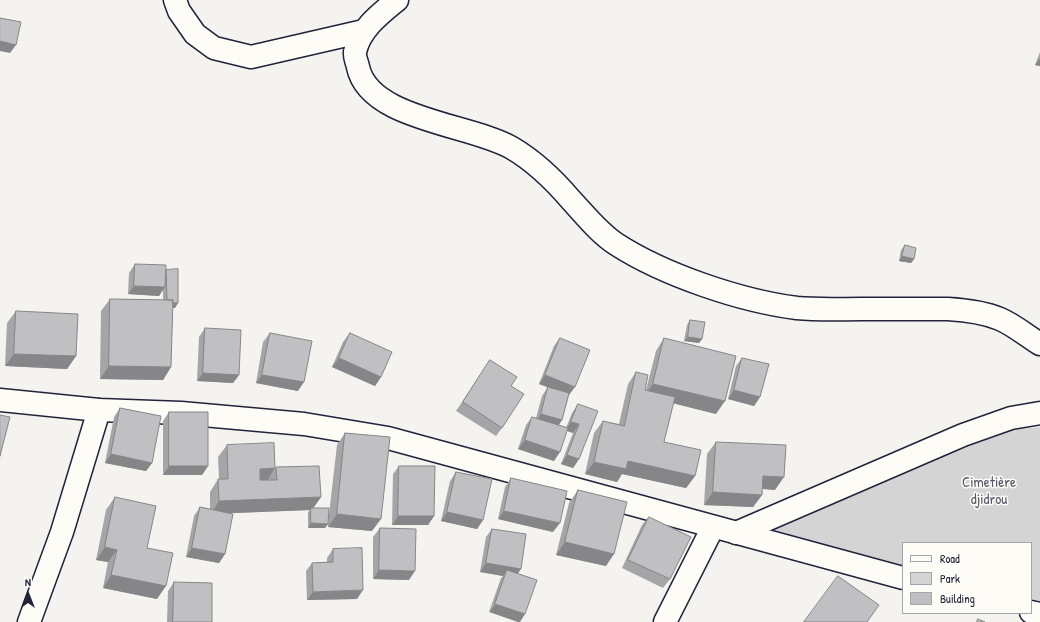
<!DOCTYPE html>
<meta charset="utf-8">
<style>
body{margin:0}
#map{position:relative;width:1040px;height:622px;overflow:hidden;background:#f4f3ef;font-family:"Patrick Hand",sans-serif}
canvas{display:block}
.legend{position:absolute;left:902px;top:542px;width:130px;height:72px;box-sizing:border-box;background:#fdfcf7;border:1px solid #a5a5ac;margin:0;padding:5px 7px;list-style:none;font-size:12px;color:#22223b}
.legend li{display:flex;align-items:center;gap:8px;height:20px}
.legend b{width:20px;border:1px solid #a5a5ac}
.north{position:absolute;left:8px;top:574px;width:40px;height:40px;-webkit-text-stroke:3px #fdfcf7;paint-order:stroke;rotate:0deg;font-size:11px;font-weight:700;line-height:16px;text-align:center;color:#22223b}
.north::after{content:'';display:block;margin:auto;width:14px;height:18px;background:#22223b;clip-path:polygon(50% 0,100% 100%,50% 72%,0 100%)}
</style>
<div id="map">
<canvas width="1040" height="622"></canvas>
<ul class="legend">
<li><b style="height:5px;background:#fdfcf7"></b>Road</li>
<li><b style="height:11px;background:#d5d4d5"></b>Park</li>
<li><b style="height:11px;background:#c0bfc2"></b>Building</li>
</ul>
<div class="north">N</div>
</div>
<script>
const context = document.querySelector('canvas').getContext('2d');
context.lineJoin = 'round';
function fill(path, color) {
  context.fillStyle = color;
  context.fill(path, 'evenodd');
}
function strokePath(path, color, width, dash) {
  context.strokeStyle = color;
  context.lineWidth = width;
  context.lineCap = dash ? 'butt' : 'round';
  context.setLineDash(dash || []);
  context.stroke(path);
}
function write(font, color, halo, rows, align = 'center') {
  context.font = font + ' "Patrick Hand",sans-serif';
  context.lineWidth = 3;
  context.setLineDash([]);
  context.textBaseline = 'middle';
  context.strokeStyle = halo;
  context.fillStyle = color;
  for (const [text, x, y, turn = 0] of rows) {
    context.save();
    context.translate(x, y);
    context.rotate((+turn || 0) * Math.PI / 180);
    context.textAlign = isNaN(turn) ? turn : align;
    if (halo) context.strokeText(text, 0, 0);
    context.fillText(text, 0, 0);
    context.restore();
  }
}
fill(new Path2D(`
 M 1040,427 L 1040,601 L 1031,599 L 1031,543 L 903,543 L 903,567 L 756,531 L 1008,430 Z`), '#d5d4d5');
const street = new Path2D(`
 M 175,0 L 179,11 L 195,34 L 214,48 L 251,57 L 364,31
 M 397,0 C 380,14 360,29 355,52 C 354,56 357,62 358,67 C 369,120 471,124 512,148 C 534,161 554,180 571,200 C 585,215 599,233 616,244 C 664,275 741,301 797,308 C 818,310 839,309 861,309 C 890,309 919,309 948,309 C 966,310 983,312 1000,319 C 1014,325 1027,336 1040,344
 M 736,533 L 963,435 L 1011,418 L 1040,413
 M 29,622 L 62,532 L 99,410
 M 665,622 L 713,527`);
const secondary = new Path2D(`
 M 0,400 L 99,410 L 181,413 L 304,424 L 388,438 L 903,578
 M 1031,612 L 1040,614`);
strokePath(street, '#22223b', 25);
strokePath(secondary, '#22223b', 25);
strokePath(street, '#fdfcf7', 22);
strokePath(secondary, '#fdfcf7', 22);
fill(new Path2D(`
 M 1040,52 L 1040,66 L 1035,65 Z
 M 905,245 L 914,259 L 911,263 L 899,261 L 901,250 Z
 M 135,264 L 166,270 L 175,308 L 172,308 L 171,367 L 163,380 L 100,379 L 101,311 L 110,299 L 163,300 L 163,289 L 159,296 L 128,294 L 129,273 Z
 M 16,311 L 76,356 L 67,369 L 5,366 L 7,323 Z
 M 690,320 L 702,339 L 699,343 L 684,341 L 687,325 Z
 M 205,328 L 239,375 L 233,383 L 197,381 L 199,337 Z
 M 270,333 L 298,391 L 256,383 L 263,342 Z
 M 350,333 L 381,377 L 375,386 L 332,367 L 343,342 Z
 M 560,338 L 569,395 L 562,420 L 559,425 L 566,428 L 572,413 L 578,404 L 579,459 L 573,468 L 561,464 L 573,433 L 567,431 L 554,461 L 518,449 L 526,425 L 532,417 L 536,418 L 542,396 L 548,387 L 550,388 L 539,384 L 554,346 Z
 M 664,338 L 716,414 L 673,403 L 664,442 L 695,476 L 686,488 L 622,474 L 617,482 L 585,474 L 594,433 L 603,421 L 619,424 L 628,384 L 636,372 L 645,390 L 646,390 L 656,351 Z
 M 742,358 L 760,397 L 754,406 L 728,399 L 736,366 Z
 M 490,360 L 511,386 L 502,428 L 496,436 L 456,411 Z
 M 120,408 L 152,463 L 146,471 L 105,463 L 114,417 Z
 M 169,412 L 208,466 L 202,475 L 163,475 L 163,421 Z
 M 345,433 L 372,531 L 328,527 L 328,524 L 325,528 L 308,528 L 308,512 L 310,510 L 230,513 L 225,554 L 219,563 L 186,557 L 194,516 L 200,507 L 210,509 L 210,492 L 218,479 L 219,479 L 218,457 L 227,445 L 275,468 L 267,480 L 276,467 L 321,497 L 313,508 L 328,523 L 337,445 Z
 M 716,442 L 775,490 L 762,489 L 762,495 L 753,507 L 704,505 L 707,454 Z
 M 399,466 L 434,516 L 428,525 L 392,525 L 393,474 Z
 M 456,472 L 483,520 L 477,529 L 441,521 L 450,481 Z
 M 511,478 L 553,532 L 498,519 L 505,487 Z
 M 578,490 L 606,566 L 556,555 L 569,503 Z
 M 115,497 L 147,548 L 157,599 L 103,588 L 108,562 L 96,560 L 106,510 Z
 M 649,517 L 670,579 L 663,588 L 622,568 L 642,525 Z
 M 380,528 L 409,580 L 373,579 L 373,537 Z
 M 492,529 L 521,569 L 489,612 L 501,578 L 503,576 L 480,572 L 486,537 Z
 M 333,549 L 357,599 L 307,600 L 306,571 L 312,563 L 327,562 L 327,558 Z
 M 174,582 L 212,622 L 167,622 L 168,591 Z`), '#a5a4a7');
fill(new Path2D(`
 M 0,41 L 16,45 L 10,53 L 0,51 Z
 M 1040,58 L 1040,66 L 1035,65 Z
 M 902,256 L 914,259 L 911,263 L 899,261 Z
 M 134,286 L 165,287 L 159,296 L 128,294 Z
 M 167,303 L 178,303 L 175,308 L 163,308 Z
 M 688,337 L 702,339 L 699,343 L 684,341 Z
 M 14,354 L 76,356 L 67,369 L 5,366 Z
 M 339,358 L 381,377 L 375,386 L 332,367 Z
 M 109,366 L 171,367 L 163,380 L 100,379 Z
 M 203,373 L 239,375 L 233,383 L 197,381 Z
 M 262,375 L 304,382 L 298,391 L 256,383 Z
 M 545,375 L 575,387 L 569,395 L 539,384 Z
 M 653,384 L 725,401 L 716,414 L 644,396 Z
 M 734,390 L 760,397 L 754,406 L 728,399 Z
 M 541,414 L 562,420 L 556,429 L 535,423 Z
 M 571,422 L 579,424 L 573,433 L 565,430 Z
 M 525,440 L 560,452 L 554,461 L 518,449 Z
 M 111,454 L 152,463 L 146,471 L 105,463 Z
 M 567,455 L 579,459 L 573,468 L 561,464 Z
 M 628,461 L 695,476 L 686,488 L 622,474 L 617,482 L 585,474 L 594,462 Z
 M 169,466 L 208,466 L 202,475 L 163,475 Z
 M 275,468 L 267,481 L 251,481 L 260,469 Z
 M 763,476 L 784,477 L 775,490 L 754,488 Z
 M 713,492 L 762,495 L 753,507 L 704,505 Z
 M 321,497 L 312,510 L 311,508 L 310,510 L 211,514 L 219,501 Z
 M 504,511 L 560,523 L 553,532 L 498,519 Z
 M 447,512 L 483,520 L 477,529 L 441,521 Z
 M 337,514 L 381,519 L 372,531 L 328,527 Z
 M 398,516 L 434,516 L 428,525 L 392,525 Z
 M 311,523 L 328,524 L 325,528 L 308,528 Z
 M 565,542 L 614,554 L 606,566 L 556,555 Z
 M 105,547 L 117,550 L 108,562 L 96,560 Z
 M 192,548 L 225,554 L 219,563 L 186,557 Z
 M 486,563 L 521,569 L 515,577 L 507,570 L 503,576 L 480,572 Z
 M 379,570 L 415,571 L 409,580 L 373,579 Z
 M 111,575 L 166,586 L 157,599 L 103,588 Z
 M 363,590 L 357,599 L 307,600 L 313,592 Z
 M 495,604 L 525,614 L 520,622 L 518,622 L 489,612 Z`), '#868688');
const building = new Path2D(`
 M 0,18 L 21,22 L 16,45 L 0,41 Z
 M 905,245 L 916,248 L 914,259 L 902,256 Z
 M 135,264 L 166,265 L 165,287 L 134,286 Z
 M 178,269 L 178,303 L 172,303 L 173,300 L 167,300 L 166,270 Z
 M 110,299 L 173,300 L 171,367 L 109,366 Z
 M 16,311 L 78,314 L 76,356 L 14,354 Z
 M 690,320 L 705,322 L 702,339 L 688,337 Z
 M 205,328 L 241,330 L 239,375 L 203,373 Z
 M 270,333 L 312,341 L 304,382 L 262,375 Z
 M 350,333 L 392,352 L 381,377 L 339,358 Z
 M 560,338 L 590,350 L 575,387 L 545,375 Z
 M 664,338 L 736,356 L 725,401 L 653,384 Z
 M 742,358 L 769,364 L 760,397 L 734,390 Z
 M 490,360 L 517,377 L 511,386 L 524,394 L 502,428 L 463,402 Z
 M 636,372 L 648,375 L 645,390 L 675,397 L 664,442 L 701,450 L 695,476 L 628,461 L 626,469 L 594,462 L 603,421 L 624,426 Z
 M 548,387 L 569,393 L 562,420 L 541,414 Z
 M 578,404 L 598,411 L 579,459 L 567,455 L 579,424 L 571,422 Z
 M 120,408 L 161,416 L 152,463 L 111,454 Z
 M 169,412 L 208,412 L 208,466 L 169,466 Z
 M 0,415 L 10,417 L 0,456 Z
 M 532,417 L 568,428 L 560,452 L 525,440 Z
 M 345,433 L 390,437 L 381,519 L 337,514 Z
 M 716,442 L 786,445 L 784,477 L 763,476 L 762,495 L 713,492 Z
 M 274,443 L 275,468 L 260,469 L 260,480 L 277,480 L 276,467 L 319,466 L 321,497 L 219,501 L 218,479 L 228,479 L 227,445 Z
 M 399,466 L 435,466 L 434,516 L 398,516 Z
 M 456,472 L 492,479 L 483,520 L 447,512 Z
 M 511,478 L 567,491 L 560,523 L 504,511 Z
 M 578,490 L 627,502 L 614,554 L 565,542 Z
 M 115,497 L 156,506 L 147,548 L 173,553 L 166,586 L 111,575 L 117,550 L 105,547 Z
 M 200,507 L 233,514 L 225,554 L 192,548 Z
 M 311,508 L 329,508 L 328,524 L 311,523 Z
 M 649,517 L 691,537 L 670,579 L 628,560 Z
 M 380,528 L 416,529 L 415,571 L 379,570 Z
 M 492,529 L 526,534 L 521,569 L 486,563 Z
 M 362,548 L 363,590 L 313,592 L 312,563 L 333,562 L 333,549 Z
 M 507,570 L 537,580 L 525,614 L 495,604 Z
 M 838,576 L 879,605 L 867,622 L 804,622 Z
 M 174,582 L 212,583 L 212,622 L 173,622 Z
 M 978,619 L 985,622 L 977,622 Z`);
fill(building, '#c0bfc2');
strokePath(building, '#868688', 1);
write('15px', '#585769', '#fdfcf7', [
 ["Cimetière",989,483],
 ["djidrou",989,500]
]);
</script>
